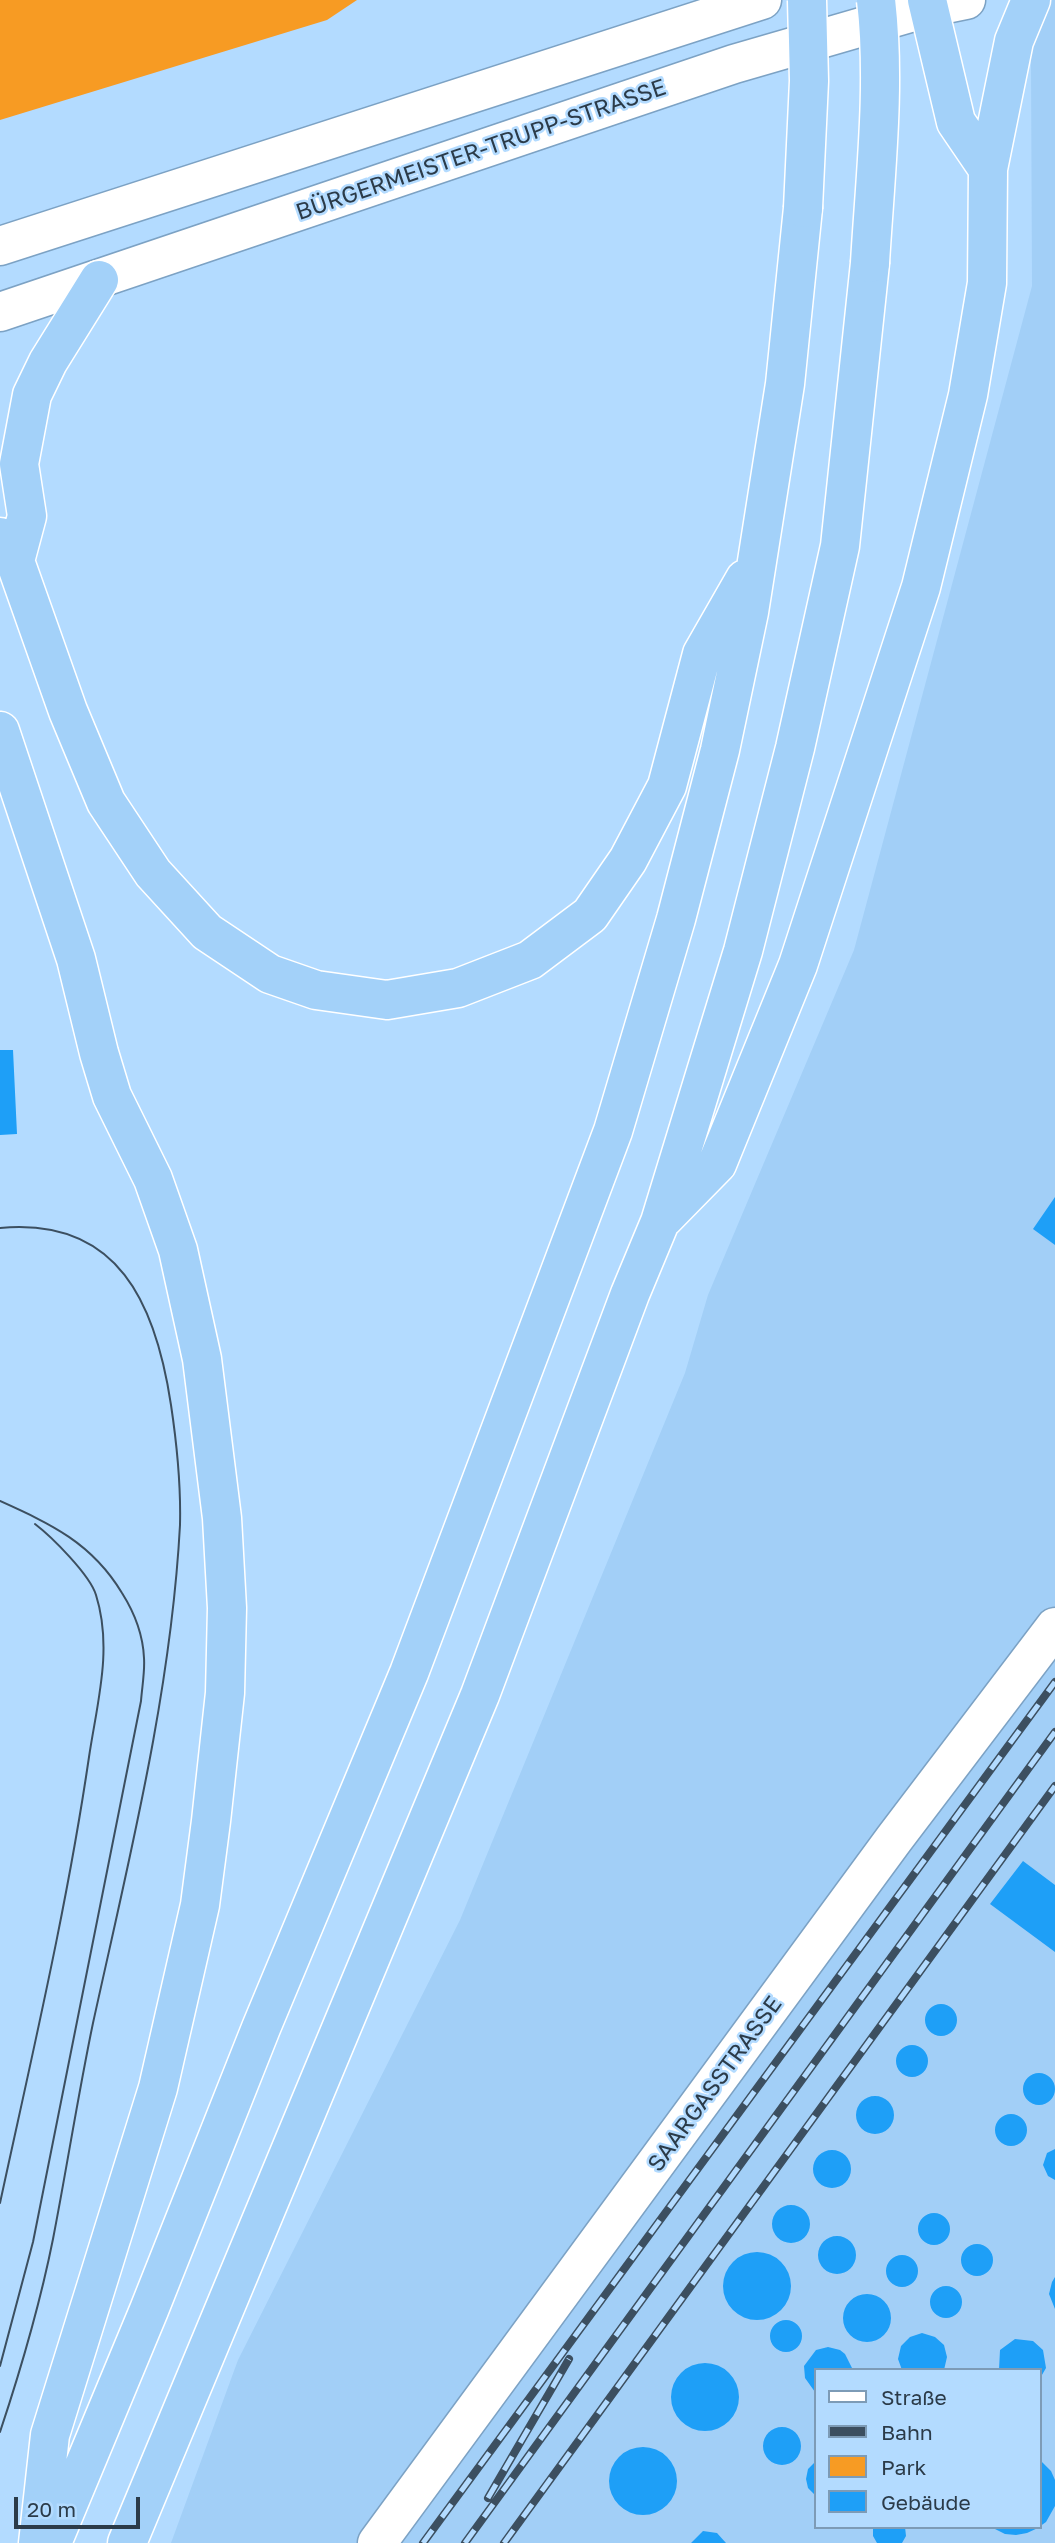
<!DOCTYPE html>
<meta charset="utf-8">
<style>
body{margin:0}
#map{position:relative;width:1055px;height:2543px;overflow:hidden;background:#b3dbff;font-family:"Golos Text",sans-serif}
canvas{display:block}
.legend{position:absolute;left:814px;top:2368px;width:228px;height:161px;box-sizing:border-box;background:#b3dbff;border:2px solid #7d9bb6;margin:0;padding:9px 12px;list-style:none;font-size:21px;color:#2b3b49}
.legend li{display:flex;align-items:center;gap:14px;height:35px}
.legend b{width:35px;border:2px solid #7d9bb6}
.scale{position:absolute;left:14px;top:2497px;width:126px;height:32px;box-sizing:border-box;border:4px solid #2b3b49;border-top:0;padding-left:9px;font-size:21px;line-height:24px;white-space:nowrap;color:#2b3b49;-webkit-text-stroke:5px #b3dbff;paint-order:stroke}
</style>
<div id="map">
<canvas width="1055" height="2543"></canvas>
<ul class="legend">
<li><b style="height:9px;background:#fff"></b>Straße</li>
<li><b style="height:9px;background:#3c4f60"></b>Bahn</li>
<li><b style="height:19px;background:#f79b23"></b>Park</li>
<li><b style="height:19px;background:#1e9ff7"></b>Gebäude</li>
</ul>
<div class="scale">20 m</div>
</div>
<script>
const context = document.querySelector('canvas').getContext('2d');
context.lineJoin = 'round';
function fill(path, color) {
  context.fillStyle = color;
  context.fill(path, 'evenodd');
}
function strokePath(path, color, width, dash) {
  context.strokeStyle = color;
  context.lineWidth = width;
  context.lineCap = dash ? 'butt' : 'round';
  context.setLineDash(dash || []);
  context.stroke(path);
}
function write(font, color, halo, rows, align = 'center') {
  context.font = font + ' "Golos Text",sans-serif';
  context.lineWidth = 5;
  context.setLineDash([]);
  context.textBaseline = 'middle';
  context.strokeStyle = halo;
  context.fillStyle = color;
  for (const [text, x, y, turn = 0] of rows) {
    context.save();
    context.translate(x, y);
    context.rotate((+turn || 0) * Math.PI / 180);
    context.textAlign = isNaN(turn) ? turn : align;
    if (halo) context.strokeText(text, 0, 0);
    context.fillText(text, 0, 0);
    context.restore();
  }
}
fill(new Path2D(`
 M 1023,0 L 1055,0 L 1055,2543 L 171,2543 L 238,2360 L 460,1920 L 685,1373 L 708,1295 L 854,950 L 1032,286 L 1031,61 ZM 815,2370 L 1039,2370 L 1039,2527 L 815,2527 Z`), '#a2cff7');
fill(new Path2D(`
 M 0,0 L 357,0 L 327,20 L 0,120 Z`), '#f79b23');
fill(new Path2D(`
 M 0,1050 L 13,1050 L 17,1134 L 0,1135 Z
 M 1055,1197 L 1055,1245 L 1033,1229 Z
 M 1023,1861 L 1055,1885 L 1055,1952 L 990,1904 Z
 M925 2020a16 16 0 1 1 32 0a16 16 0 1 1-32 0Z
 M896 2061a16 16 0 1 1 32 0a16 16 0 1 1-32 0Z
 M1023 2089a16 16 0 1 1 32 0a16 16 0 1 1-32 0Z
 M856 2115a19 19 0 1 1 38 0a19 19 0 1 1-38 0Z
 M995 2130a16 16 0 1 1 32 0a16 16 0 1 1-32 0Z
 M 1055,2149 L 1055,2180 L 1048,2176 L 1043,2165 L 1047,2153 Z
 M813 2169a19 19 0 1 1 38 0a19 19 0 1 1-38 0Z
 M772 2224a19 19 0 1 1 38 0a19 19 0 1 1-38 0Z
 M918 2229a16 16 0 1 1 32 0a16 16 0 1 1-32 0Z
 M818 2255a19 19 0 1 1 38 0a19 19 0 1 1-38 0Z
 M961 2260a16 16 0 1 1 32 0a16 16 0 1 1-32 0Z
 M723 2286a34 34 0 1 1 68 0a34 34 0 1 1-68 0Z
 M886 2271a16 16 0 1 1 32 0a16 16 0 1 1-32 0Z
 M 1055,2277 L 1055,2309 L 1049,2294 L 1052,2282 Z
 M930 2302a16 16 0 1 1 32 0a16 16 0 1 1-32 0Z
 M843 2318a24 24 0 1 1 48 0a24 24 0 1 1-48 0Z
 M770 2336a16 16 0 1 1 32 0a16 16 0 1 1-32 0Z
 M 922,2333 L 935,2337 L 944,2345 L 947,2357 L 944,2370 L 902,2370 L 898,2359 L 901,2346 L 910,2337 Z
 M 1015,2339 L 1033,2341 L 1043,2350 L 1046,2368 L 1039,2380 L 1039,2370 L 999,2370 L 1000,2350 Z
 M 828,2347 L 840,2350 L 845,2354 L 853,2370 L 815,2370 L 815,2392 L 805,2378 L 804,2366 L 816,2350 Z
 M671 2397a34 34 0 1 1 68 0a34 34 0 1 1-68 0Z
 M763 2446a19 19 0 1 1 38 0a19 19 0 1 1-38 0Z
 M609 2481a34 34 0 1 1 68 0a34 34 0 1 1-68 0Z
 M 1039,2459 L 1051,2471 L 1055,2480 L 1055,2506 L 1046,2522 L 1039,2527 Z
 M 815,2462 L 815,2495 L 808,2488 L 806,2479 L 808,2469 Z
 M 873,2527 L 905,2527 L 906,2536 L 902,2543 L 877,2543 L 873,2536 Z
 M 991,2527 L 1040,2527 L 1027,2533 L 1016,2535 L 1005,2534 Z
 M 703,2531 L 717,2533 L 726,2543 L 691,2543 Z`), '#1e9ff7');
const minor = new Path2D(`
 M 0,246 L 762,0
 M 0,312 L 734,64 L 927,8 L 966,0
 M 377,2543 L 894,1839 L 1055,1627`);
const highway = new Path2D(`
 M 927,0 L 956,122 L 988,169
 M 0,537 L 15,561 L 68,711 L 106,802 L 153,873 L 207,932 L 270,974 L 316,990 L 387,1000 L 458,988 L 530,960 L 590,915 L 628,860 L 667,786 L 702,654 L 745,579
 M 15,561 L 27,516 L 19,464 L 32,395 L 48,362 L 99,280
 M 0,731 L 76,959 L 99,1053 L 112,1096 L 153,1179 L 178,1250 L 202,1359 L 222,1518 L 227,1608 L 225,1693 L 211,1821 L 200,1905 L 158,2088 L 50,2435 L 38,2543
 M 664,1218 L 717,1164 L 798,965 L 921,587 L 968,395 L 987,283 L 988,169 L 1014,41 L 1031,0
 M 52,2543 L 149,2310 L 261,2028 L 409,1673 L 613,1131 L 676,919 L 720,750 L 749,612 L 785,384 L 803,208
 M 127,2543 L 480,1695 L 630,1294 L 660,1222 L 743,951 L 795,748 L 840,546 L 870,263`);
strokePath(minor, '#7ca2c4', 41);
strokePath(highway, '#fff', 41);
strokePath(minor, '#fff', 38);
strokePath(highway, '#a3d1f9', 38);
strokePath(new Path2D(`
 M 0,1228 C 119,1217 156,1305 171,1405 C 177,1445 181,1484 180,1525 C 171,1693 129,1859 93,2023 C 78,2095 67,2167 53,2239 C 40,2304 21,2369 0,2432
 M 0,1501 C 51,1524 92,1543 122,1593 C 134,1612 143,1635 144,1658 C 145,1672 142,1687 141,1701 L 33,2242 L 0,2366
 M 0,2203 C 32,2055 67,1907 89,1757 C 97,1703 113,1649 96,1595 C 90,1575 52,1537 35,1524`), '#3c4f60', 2);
const rail = new Path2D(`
 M 488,2498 L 569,2359
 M 423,2543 L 1055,1682
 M 465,2543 L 1055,1732
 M 504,2543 L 1055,1786`);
strokePath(rail, '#3c4f60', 8);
strokePath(rail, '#b3dbff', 5, [16]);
const highwayBridge = new Path2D(`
 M 803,208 L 809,81 L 807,0
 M 870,263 C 875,178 886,85 876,0`);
strokePath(highwayBridge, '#fff', 41, []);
strokePath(highwayBridge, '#a3d1f9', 38);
write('23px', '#2b3b49', '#b3dbff', [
 ["BÜRGERMEISTER-TRUPP-STRASSE",481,150,-19],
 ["SAARGASSTRASSE",715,2084,-54]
]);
</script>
